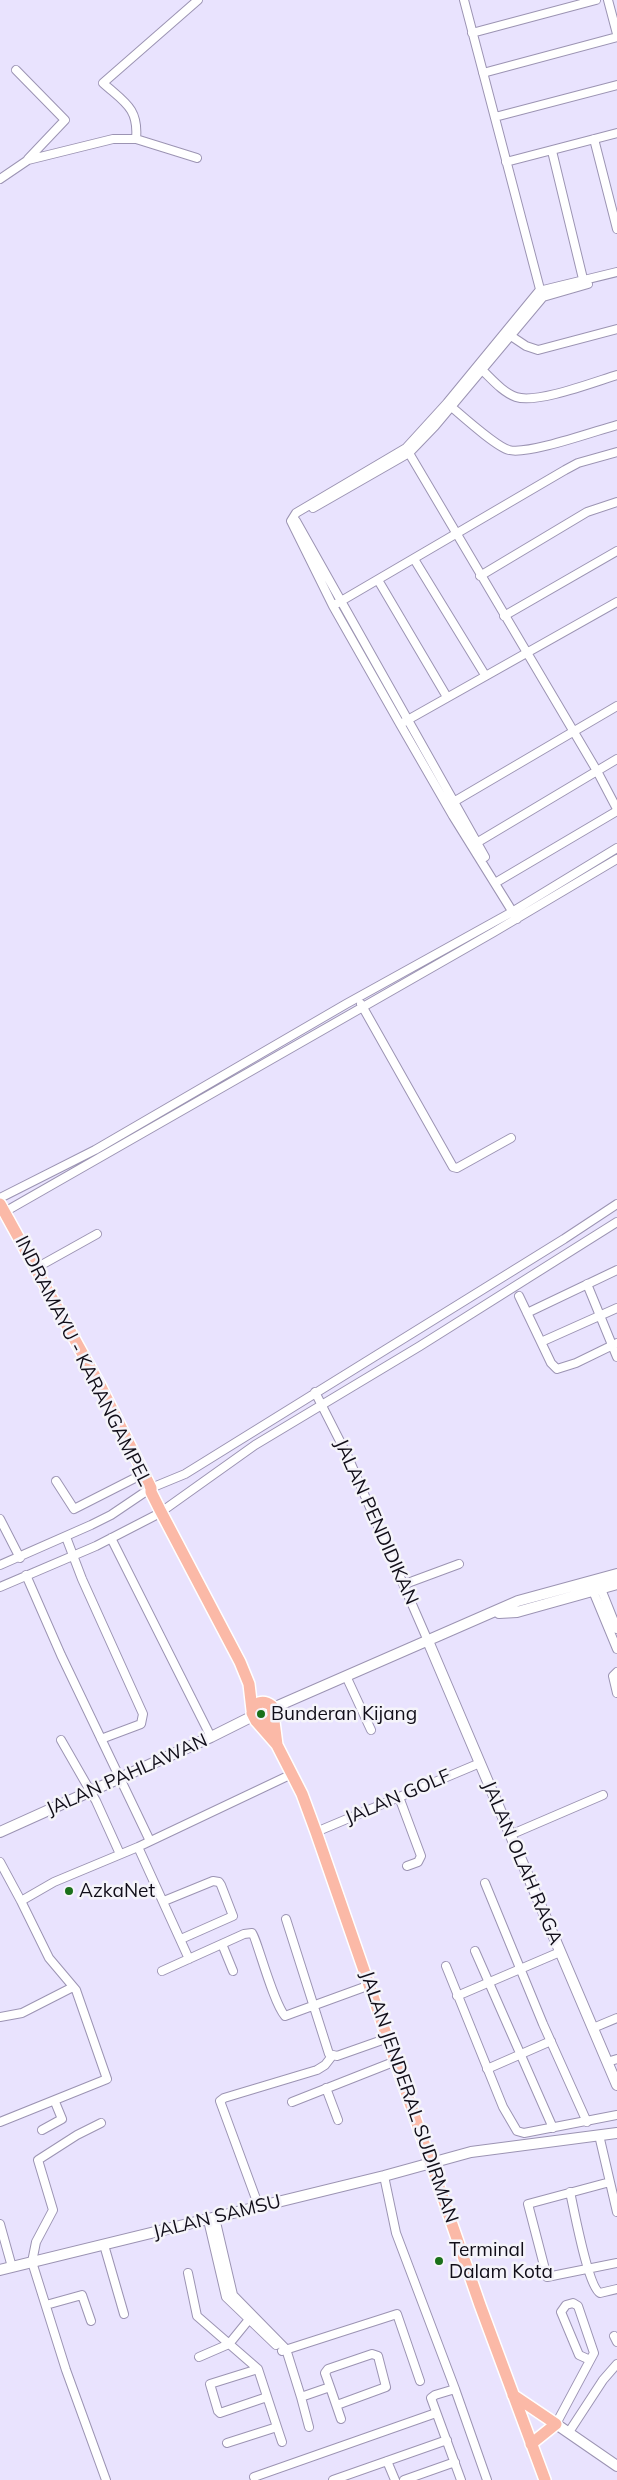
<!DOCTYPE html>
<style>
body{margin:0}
canvas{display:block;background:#e9e3fe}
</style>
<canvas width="617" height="2480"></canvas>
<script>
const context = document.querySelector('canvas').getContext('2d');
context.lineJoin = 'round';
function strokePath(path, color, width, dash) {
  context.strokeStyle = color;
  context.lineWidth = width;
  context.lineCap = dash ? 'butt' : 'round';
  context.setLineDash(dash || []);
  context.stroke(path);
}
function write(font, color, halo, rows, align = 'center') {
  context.font = font + ' Mulish,sans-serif';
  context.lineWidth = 5;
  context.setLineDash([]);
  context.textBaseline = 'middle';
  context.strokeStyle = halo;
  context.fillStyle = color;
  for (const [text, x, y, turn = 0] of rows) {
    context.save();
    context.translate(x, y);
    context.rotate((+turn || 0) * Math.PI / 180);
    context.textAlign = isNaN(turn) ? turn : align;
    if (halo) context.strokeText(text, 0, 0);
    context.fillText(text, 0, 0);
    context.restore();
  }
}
const street = new Path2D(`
 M 464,0 L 541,293
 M 608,0 L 617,34
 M 472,33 L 596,0
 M 16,70 L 65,120 L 28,159
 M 483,73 L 617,37
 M 495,117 L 617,85
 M 136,139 C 139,108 124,102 103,83 L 198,0
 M 594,139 L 617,229
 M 552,151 L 584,283
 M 506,162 L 617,133
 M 0,179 L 28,160 L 113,139 L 136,139 L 197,158
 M 508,334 L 526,346 L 538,350 L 617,329
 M 480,368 C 491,378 502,392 516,397 C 537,404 594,382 617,375
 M 448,404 C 460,414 496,447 509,450 C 528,455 595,431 617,425
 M 406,448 L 597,771 L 617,809
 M 313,508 L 409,453 L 435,426 L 543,297 L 588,284
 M 296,521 L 485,857
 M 414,559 L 485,675
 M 480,576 L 587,512 L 617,502
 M 378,580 L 447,697
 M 336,604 L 565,470 L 578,463 L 617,452
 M 504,616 L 617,551
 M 404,722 L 617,602
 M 450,804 L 617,706
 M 473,845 L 617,759
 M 495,883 L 617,811
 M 517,919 L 453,816 L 400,724 L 333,606 L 291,521 L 296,513 L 406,448 L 447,403 L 539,291 L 617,272
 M 361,1004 L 453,1167 L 457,1168 L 511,1138
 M 0,1198 L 95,1150 L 346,1004 L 512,912 L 617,848
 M 1,1214 L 494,932 L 617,859
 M 36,1268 L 97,1234
 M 587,1284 L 617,1357
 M 519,1296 L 551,1363 L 557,1369 L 576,1363 L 617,1343
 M 527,1313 L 617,1270
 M 541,1342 L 617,1308
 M 315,1392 L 348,1457 L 428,1641
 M 56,1481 L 74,1509 L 139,1476
 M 161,1512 L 255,1445 L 420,1346 L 617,1222
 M 0,1519 L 20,1558
 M 66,1537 L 82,1579 L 143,1714 L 141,1724 L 101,1739
 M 111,1538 L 211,1737
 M 0,1565 L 91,1525 L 111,1515 L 151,1488 L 185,1474 L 564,1239 L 617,1204
 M 26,1575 L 61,1655 L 150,1841
 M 405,1584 L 459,1564
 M 0,1587 L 96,1546 L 162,1512
 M 601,1589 L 617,1629
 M 593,1591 L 617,1649
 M 617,1672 L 613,1676 L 617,1693
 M 346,1676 L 371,1730
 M 61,1740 L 96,1801 L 120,1854
 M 399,1797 L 421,1856 L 418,1862 L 407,1866
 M 316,1832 L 480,1763
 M 510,1835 L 603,1795
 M 138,1847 L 189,1959
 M 0,1862 L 21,1901 L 54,1882 L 138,1847 L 292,1774
 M 485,1883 L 543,2024 L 587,2122
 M 164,1901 L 213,1881 L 219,1882 L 221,1885 L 233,1916 L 181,1939
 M 286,1919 L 329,2054 L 337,2056 L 388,2038
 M 222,1944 L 233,1971
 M 475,1951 L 553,2128
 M 446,1966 L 503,2107 L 517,2131 L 524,2133 L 617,2115
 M 162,1971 L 244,1934 L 252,1933 C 256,1936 273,2003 285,2016 L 370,1985
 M 457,1996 L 560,1952
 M 0,2017 L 22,2013 L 73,1987
 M 593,2028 L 617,2018
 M 607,2062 L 617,2059
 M 487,2069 L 551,2041
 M 326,2088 L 338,2120
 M 292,2102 L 396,2061
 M 0,2122 L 107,2079 L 76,1990 L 49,1958 L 21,1901
 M 101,2123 L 77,2135 L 38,2160 L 53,2210 L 36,2242 L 32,2262 L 66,2370 L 106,2480
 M 42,2130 L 62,2119 L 55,2102
 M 599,2135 L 617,2212
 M 384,2176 L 396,2233 L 455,2389
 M 610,2182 L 528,2204 L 547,2277 L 617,2263
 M 570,2192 C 574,2209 588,2287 600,2293 L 617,2289
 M 259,2207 L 220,2101 L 224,2098 L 317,2070 L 325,2065 L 332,2056
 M 215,2218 L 233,2295 L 286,2349 L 301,2397 L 330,2387 L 341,2419
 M 208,2220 L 226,2297 L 276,2345
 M 0,2224 L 12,2267
 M 104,2245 L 124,2314
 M 188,2273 L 197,2316 L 258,2369 L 277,2427 L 227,2443
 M 46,2305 L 82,2295 L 91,2321
 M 614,2336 L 617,2342
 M 282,2351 L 397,2314 L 420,2381
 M 199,2357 L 229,2344 L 251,2317
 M 258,2369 L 210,2384 L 218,2411 L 220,2413 L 267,2397
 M 330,2387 L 325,2373 L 328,2369 L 372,2354 L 378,2356 L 386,2387 L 337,2405
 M 301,2397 L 309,2427
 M 556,2424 L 594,2353 L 578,2306 L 573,2303 L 566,2305 L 561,2312 L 579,2355 L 590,2360
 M 277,2427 L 282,2442
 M 569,2432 L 603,2380 L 617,2364
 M 387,2461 L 395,2480
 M 254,2477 L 436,2413
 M 333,2480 L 447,2440
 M 404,2480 L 455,2462
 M 461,2480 L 431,2398 L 435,2395 L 455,2389 L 487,2480`);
const secondary = new Path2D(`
 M 499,1613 L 517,1612 L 617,1584
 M 428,1641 L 617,2085
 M 273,1708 L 518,1601 L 617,1574
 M 0,1832 L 211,1737 L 253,1716
 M 0,2270 L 384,2176 L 471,2152 L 617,2133
 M 556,2424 L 617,2466`);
const primary = new Path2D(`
 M 0,1204 L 102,1389 L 151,1488 L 151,1492 L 160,1510 L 240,1662 L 249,1684 L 252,1710
 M 274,1715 L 270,1722 L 262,1724 L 256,1721 L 252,1713 C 254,1702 263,1699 272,1706 L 277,1745
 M 256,1721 L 277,1745 L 302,1794 L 316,1832 L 480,2305 L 545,2480
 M 513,2395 L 556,2424 L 531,2444`);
strokePath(street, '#9c94b3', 10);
strokePath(secondary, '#9c94b3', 12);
strokePath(primary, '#fff', 14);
strokePath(street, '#fff', 8);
strokePath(secondary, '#fff', 10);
strokePath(primary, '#fbb9a7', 11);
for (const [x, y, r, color] of [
 [261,1714,5,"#1a701a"],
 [69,1891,5,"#1a701a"],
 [439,2261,5,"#1a701a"]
]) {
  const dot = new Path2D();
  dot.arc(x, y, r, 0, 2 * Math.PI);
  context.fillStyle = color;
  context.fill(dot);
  strokePath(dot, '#f5f4fa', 2);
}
write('19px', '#110e19', '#f5f4fa', [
 ["INDRAMAYU - KARANGAMPEL",83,1361,63],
 ["JALAN PENDIDIKAN",376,1522,66],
 ["JALAN PAHLAWAN",127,1775,-24],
 ["JALAN GOLF",398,1797,-23],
 ["JALAN OLAH RAGA",522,1863,67],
 ["JALAN JENDERAL SUDIRMAN",409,2097,71],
 ["JALAN SAMSU",217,2217,-14]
]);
write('19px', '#110e19', '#f5f4fa', [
 ["Bunderan Kijang",271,1714],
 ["AzkaNet",79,1891],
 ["Terminal",449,2250],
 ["Dalam Kota",449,2272]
], 'left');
</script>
